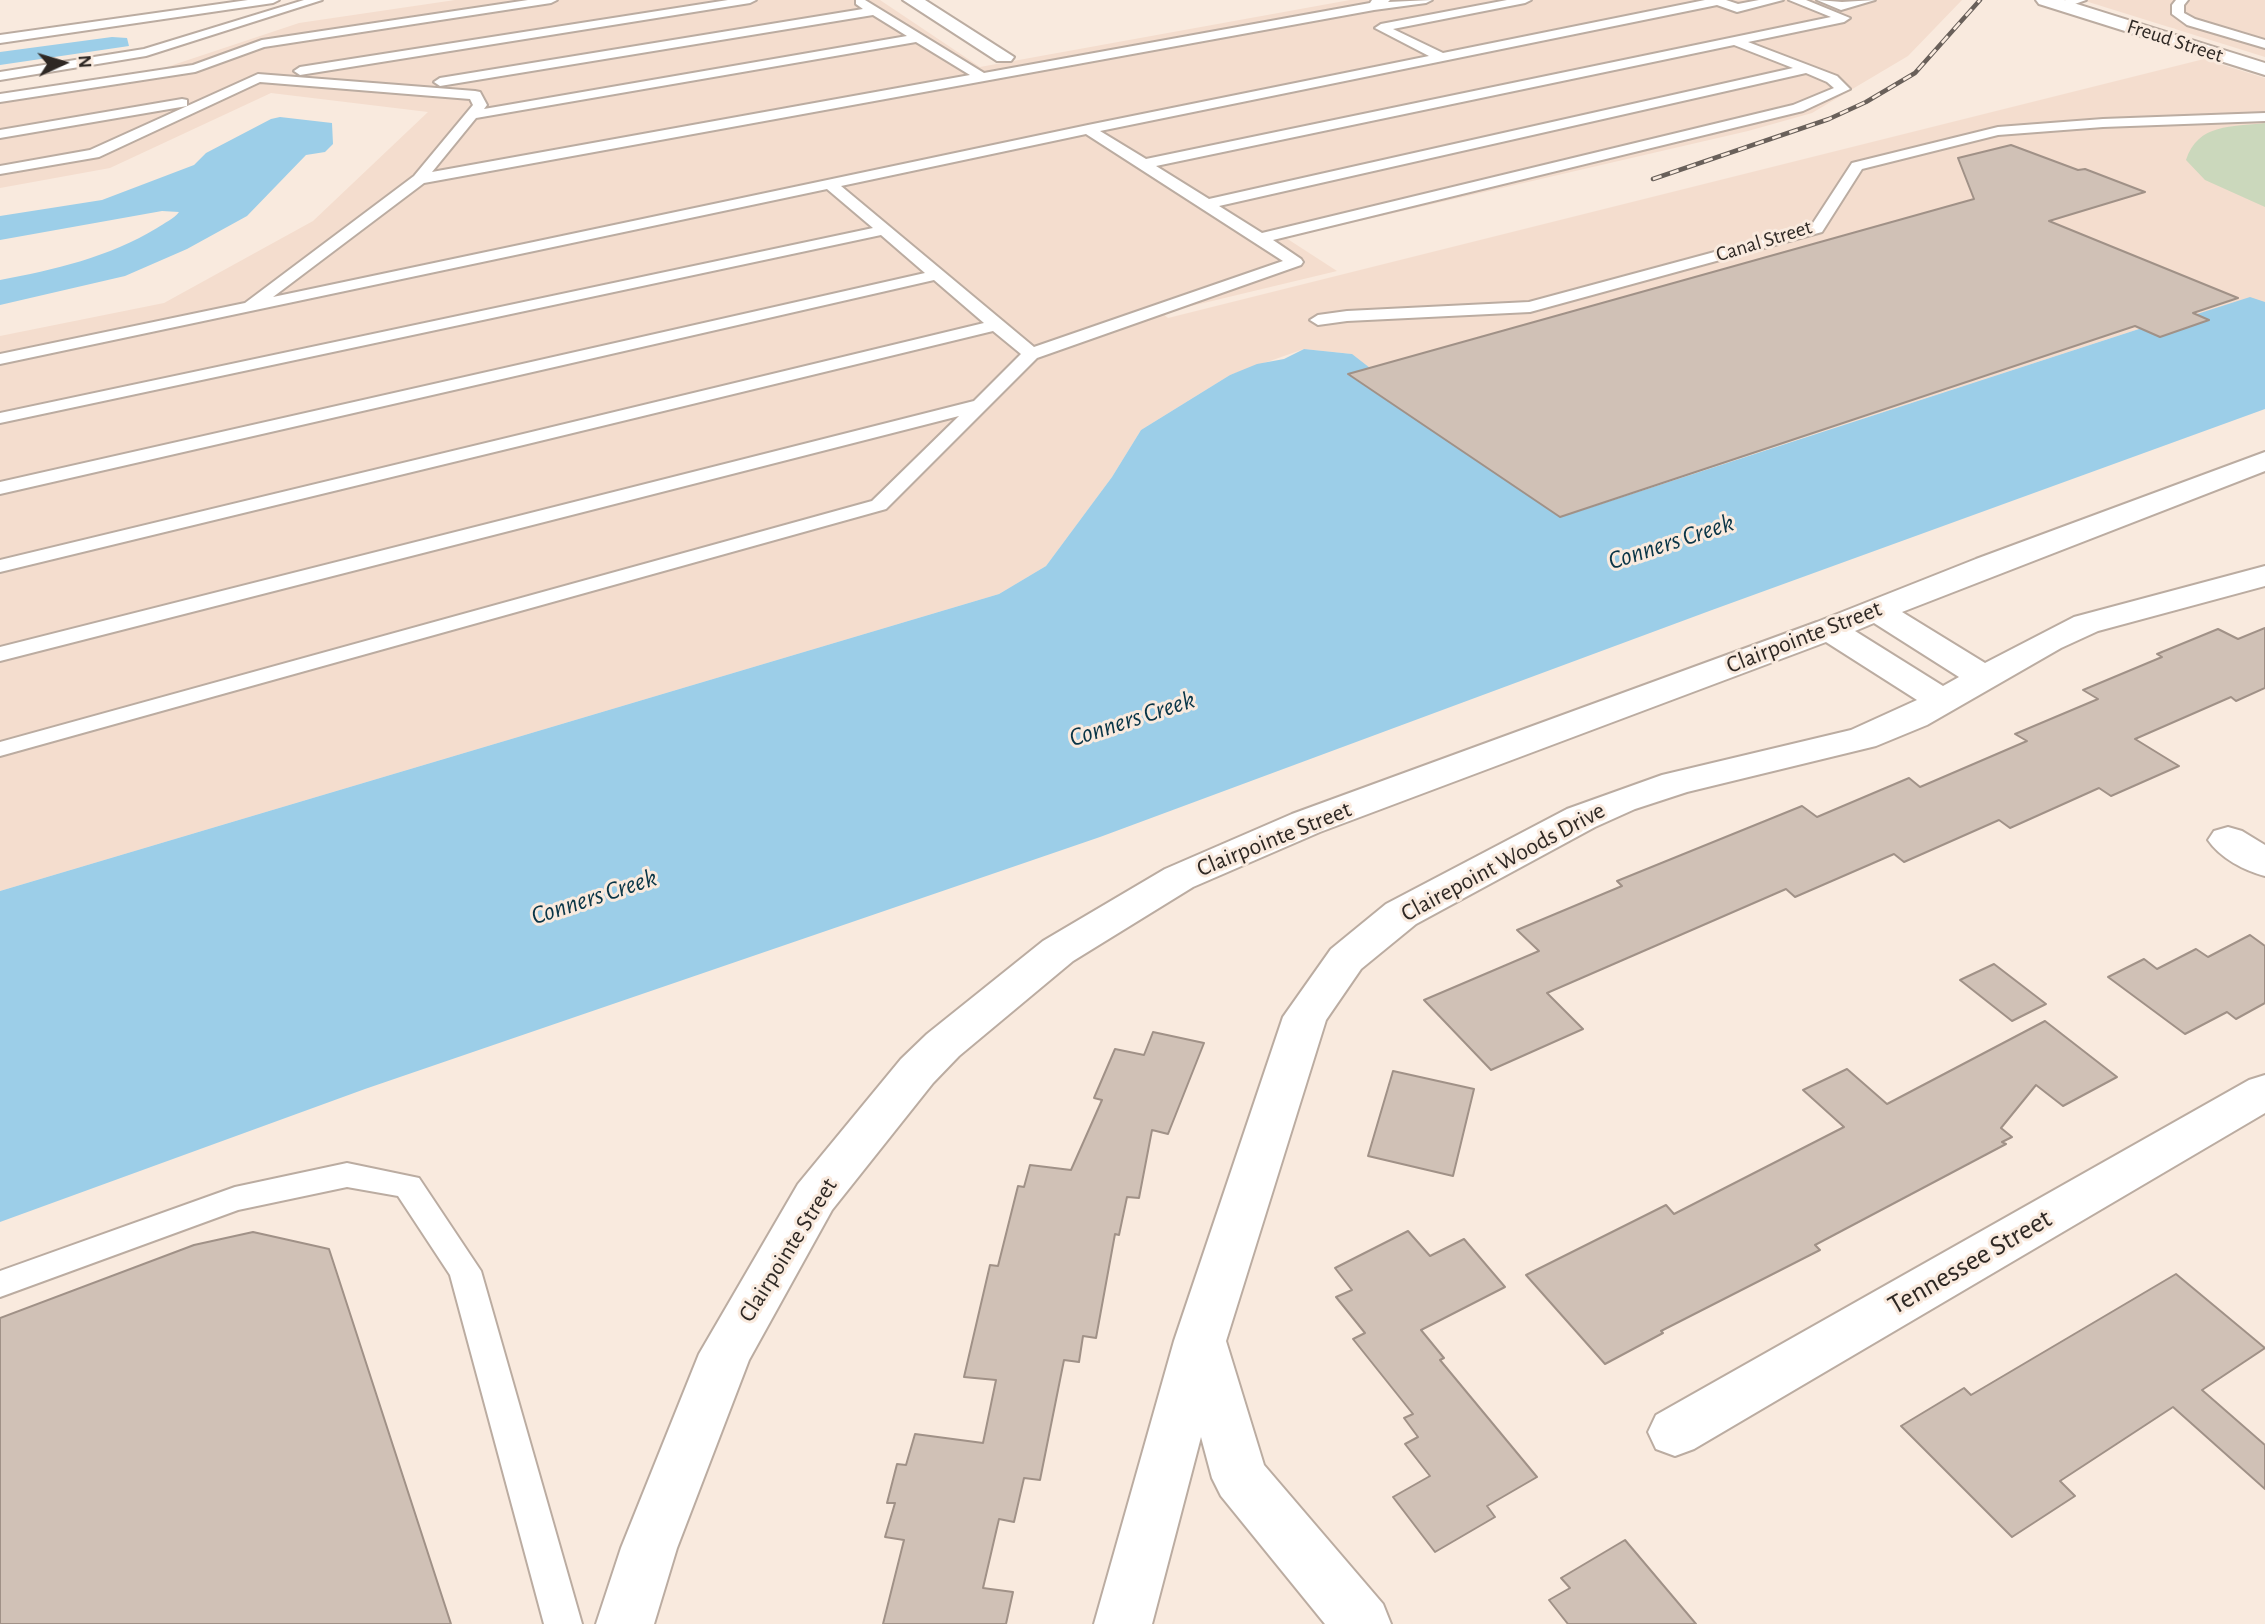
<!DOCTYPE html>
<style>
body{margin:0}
#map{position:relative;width:2265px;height:1624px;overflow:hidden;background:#f9eade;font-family:"Alegreya Sans",sans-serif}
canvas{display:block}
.north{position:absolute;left:28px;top:28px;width:70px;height:70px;-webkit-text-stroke:5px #f9eade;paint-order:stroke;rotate:86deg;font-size:19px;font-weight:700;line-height:28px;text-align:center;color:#2e2824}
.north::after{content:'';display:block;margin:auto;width:24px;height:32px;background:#2e2824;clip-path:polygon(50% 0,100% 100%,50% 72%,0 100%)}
</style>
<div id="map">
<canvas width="2265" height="1624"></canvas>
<div class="north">N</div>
</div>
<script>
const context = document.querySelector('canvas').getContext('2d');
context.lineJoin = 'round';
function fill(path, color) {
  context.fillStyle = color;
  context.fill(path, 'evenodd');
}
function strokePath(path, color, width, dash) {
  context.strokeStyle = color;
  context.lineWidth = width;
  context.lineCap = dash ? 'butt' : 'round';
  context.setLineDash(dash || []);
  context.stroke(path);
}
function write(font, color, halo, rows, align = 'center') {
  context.font = font + ' "Alegreya Sans",sans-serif';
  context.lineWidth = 6;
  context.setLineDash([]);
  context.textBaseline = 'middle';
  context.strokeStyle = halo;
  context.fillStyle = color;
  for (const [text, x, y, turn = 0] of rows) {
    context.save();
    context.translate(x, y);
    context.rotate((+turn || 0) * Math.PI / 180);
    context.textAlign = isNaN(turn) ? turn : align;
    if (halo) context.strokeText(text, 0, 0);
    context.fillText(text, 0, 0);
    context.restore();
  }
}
fill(new Path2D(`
 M 455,0 L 880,0 L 980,67 L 1350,0 L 1962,0 L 1908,56 L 1812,113 L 1748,131 L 1286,238 L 1337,271 L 1162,313 L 1168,318 L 2204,59 L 2265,78 L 2265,302 L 2142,328 L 1560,517 L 1346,374 L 1352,354 L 1304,349 L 1230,375 L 1141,430 L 1112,477 L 1046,566 L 999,594 L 0,891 L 0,336 L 164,303 L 313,221 L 428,112 L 271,93 L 110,168 L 0,188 L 0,94 L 164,68 L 299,23 Z
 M 2082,0 L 2265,0 L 2265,57 Z`), '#f4ddce');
fill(new Path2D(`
 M 2265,123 L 2265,207 L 2205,180 L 2186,160 C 2198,123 2232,127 2265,123 Z`), '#cbd8bc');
fill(new Path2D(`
 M 112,37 L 127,38 L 129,46 L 0,65 L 0,52 Z
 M 280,117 L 332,123 L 333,144 L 325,152 L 306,155 L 247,216 L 187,249 L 125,276 L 0,305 L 0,280 C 54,270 109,257 157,228 C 164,223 174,219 179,212 L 162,211 L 0,240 L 0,216 L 102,200 L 194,165 L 206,153 L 271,119 Z
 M 2250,297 L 2265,302 L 2265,409 L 1712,610 L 1100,837 L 365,1089 L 0,1222 L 0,891 L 999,594 L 1046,566 L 1112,477 L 1141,430 L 1230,375 L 1257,364 L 1284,359 L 1304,349 L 1352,354 L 1370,368 L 1347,374 L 1561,517 L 2142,328 L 2194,315 Z`), '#9ccee8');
const building = new Path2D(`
 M 2011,145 L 2078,170 L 2085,169 L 2145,192 L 2049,221 L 2238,298 L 2193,313 L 2209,320 L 2160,337 L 2135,326 L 1560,517 L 1348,374 L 1974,199 L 1958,158 Z
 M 2265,628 L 2265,688 L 2236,701 L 2231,697 L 2135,739 L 2179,766 L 2111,796 L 2099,788 L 2010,828 L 1999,820 L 1904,862 L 1894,854 L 1795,897 L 1786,889 L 1547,993 L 1583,1029 L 1491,1070 L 1424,1000 L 1539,951 L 1517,930 L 1622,886 L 1617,881 L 1802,806 L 1817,817 L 1909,778 L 1920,787 L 2027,741 L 2015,734 L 2098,699 L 2083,690 L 2162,657 L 2157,654 L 2218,629 L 2238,639 Z
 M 2250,935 L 2265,946 L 2265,1003 L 2236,1019 L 2227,1012 L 2185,1034 L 2108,977 L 2144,959 L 2157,969 L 2196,949 L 2208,957 Z
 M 1994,964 L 2046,1004 L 2012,1021 L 1960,980 Z
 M 2045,1021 L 2117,1077 L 2063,1106 L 2036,1085 L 2001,1128 L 2012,1137 L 2002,1142 L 2006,1144 L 1815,1245 L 1820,1250 L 1661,1331 L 1663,1333 L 1605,1364 L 1526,1275 L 1666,1205 L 1674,1214 L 1844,1127 L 1803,1090 L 1847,1069 L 1887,1104 Z
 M 1153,1032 L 1204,1043 L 1168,1134 L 1152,1130 L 1139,1198 L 1127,1197 L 1119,1235 L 1115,1234 L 1096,1338 L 1083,1336 L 1079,1362 L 1064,1360 L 1040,1480 L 1024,1478 L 1014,1522 L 999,1519 L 983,1588 L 1013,1592 L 1006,1624 L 883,1624 L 904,1540 L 885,1537 L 895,1503 L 887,1503 L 897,1464 L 906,1465 L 915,1434 L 983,1443 L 996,1380 L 964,1377 L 990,1265 L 998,1266 L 1018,1186 L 1024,1187 L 1030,1165 L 1071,1170 L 1102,1100 L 1094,1098 L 1115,1049 L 1144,1055 Z
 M 1393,1071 L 1474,1089 L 1453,1176 L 1368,1156 Z
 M 1408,1231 L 1430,1256 L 1464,1239 L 1505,1287 L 1421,1330 L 1444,1358 L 1440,1360 L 1537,1477 L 1487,1506 L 1495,1517 L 1435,1552 L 1393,1497 L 1430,1476 L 1405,1444 L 1418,1437 L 1404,1418 L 1413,1414 L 1353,1339 L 1365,1333 L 1336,1297 L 1352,1290 L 1335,1268 Z
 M 253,1232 L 329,1249 L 451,1624 L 0,1624 L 0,1318 L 194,1245 Z
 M 2176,1274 L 2265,1348 L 2202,1390 L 2265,1445 L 2265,1489 L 2173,1407 L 2060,1481 L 2075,1496 L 2012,1537 L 1901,1426 L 1964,1388 L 1971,1395 Z
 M 1625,1540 L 1696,1624 L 1568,1624 L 1549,1600 L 1570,1588 L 1561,1578 Z`);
fill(building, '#d0c1b6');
strokePath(building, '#a09187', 2);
const lane = new Path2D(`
 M 248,0 L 279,0 L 273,3 L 0,43 L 0,35 Z
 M 304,0 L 322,0 L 146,56 L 0,80 L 0,72 L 144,49 Z
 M 528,0 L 557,0 L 551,3 L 264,47 L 195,72 L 0,102 L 0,94 L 193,65 L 262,40 Z
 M 728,0 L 756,0 L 750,3 L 300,75 L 294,71 L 300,67 Z
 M 856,0 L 865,0 L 984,73 L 1370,3 L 1372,0 L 1390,0 L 1388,2 L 1432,0 L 1426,3 L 1374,10 L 424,183 L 273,297 L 1088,125 L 1429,56 L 1375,28 L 1381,24 L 1507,0 L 1531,0 L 1525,3 L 1393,29 L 1443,53 L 1705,0 L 1726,0 L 1738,4 L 1759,0 L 1783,0 L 1737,12 L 1717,5 L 1100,131 L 1146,159 L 1831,17 L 1789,0 L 1806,0 L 1850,18 L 1844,22 L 1748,42 L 1837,76 L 1850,89 L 1803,111 L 1273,240 L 1301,259 L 1303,262 L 1301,265 L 1037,358 L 886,509 L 0,756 L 0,742 L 872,501 L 959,416 L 0,661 L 0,647 L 974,401 L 1021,354 L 993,331 L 0,572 L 0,560 L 984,323 L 934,280 L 0,494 L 0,482 L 925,273 L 881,235 L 0,423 L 0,413 L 873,228 L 827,189 L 0,364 L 0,354 L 245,303 L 414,176 L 473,105 L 470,99 L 260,82 L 99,157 L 0,174 L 0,166 L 90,150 L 258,74 L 475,91 L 480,92 L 487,105 L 484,109 L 907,36 L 873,15 L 440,86 L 434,82 L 440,78 L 863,9 L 856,4 ZM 916,42 L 970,75 L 432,172 L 476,118 ZM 1734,45 L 1793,68 L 1209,199 L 1156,166 ZM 1806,73 L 1827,82 L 1834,88 L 1793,105 L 1262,233 L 1219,206 ZM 1086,134 L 1283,261 L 1034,347 L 841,186 Z
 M 1817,0 L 1842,2 L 1875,0 L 1841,10 Z
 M 2066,0 L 2086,0 L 2061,9 L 2055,5 Z
 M 2176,0 L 2188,0 L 2184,5 L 2184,13 L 2195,19 L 2265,40 L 2265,48 L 2187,25 L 2172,14 L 2172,5 Z
 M 182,99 L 187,100 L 187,106 L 0,138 L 0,130 Z
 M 2265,113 L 2265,121 L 2103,127 L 1998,135 L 1862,169 L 1822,232 L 1530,312 L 1347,321 L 1318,325 L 1310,320 L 1318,315 L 1347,311 L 1529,302 L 1811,226 L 1852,163 L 1998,127 L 2103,119 Z
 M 347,1163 L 419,1178 L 481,1271 L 582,1624 L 544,1624 L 450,1275 L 398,1196 L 347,1187 L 238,1210 L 0,1297 L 0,1271 L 235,1187 Z`);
const street = new Path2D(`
 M 903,0 L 925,0 L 1014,57 L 1011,61 L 997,61 Z
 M 2265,452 L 2265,471 L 1902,612 L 1985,663 L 2074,617 L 2265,566 L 2265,586 L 2098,631 L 2061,648 L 1927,725 L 1876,746 L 1687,792 L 1635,809 L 1595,827 L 1416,924 L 1361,969 L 1326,1020 L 1226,1341 L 1264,1465 L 1383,1604 L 1391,1624 L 1325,1624 L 1221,1496 L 1212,1478 L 1201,1437 L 1152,1624 L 1094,1624 L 1174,1341 L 1283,1017 L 1331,949 L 1386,904 L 1567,809 L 1662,775 L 1851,730 L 1917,700 L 1826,642 L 1320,832 L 1193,887 L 1073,961 L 959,1056 L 933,1083 L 832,1210 L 749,1360 L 677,1548 L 654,1624 L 596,1624 L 621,1548 L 699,1354 L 798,1184 L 901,1059 L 927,1034 L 1043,941 L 1165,869 L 1292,814 L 1817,622 L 1976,559 ZM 1874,623 L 1959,677 L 1943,686 L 1855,631 Z
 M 2228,827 L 2242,831 L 2265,845 L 2265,876 C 2245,871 2220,858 2208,840 L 2214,831 Z
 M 2265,1075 L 2265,1113 L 1694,1449 L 1675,1456 L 1656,1449 L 1648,1432 L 1656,1415 L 2249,1080 Z`);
const secondary = new Path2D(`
 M 2036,0 L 2064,0 L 2265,63 L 2265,75 L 2039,4 Z`);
strokePath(lane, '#bbaca1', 4);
strokePath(street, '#bbaca1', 4);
strokePath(secondary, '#bbaca1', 4);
fill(lane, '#fff');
fill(street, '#fff');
fill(secondary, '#fff');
const rail = new Path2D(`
 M 1653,179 L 1829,119 L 1866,102 L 1915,73 L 1980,0`);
strokePath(rail, '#69605a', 4.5);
strokePath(rail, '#f9eade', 2.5, [9]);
write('21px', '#2e2824', '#f9eade', [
 ["Freud Street",2175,41,18],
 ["Canal Street",1764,241,-17]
]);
write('24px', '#2e2824', '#f9eade', [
 ["Clairpointe Street",1804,637,-21],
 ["Clairpointe Street",1274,839,-22],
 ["Clairepoint Woods Drive",1503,862,-28],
 ["Clairpointe Street",788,1250,-58]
]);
write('italic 26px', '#093547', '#f9eade', [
 ["Conners Creek",1671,542,-18],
 ["Conners Creek",1132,719,-18],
 ["Conners Creek",594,897,-18]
]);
write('28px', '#2e2824', '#f9eade', [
 ["Tennessee Street",1970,1262,-30]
]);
</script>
